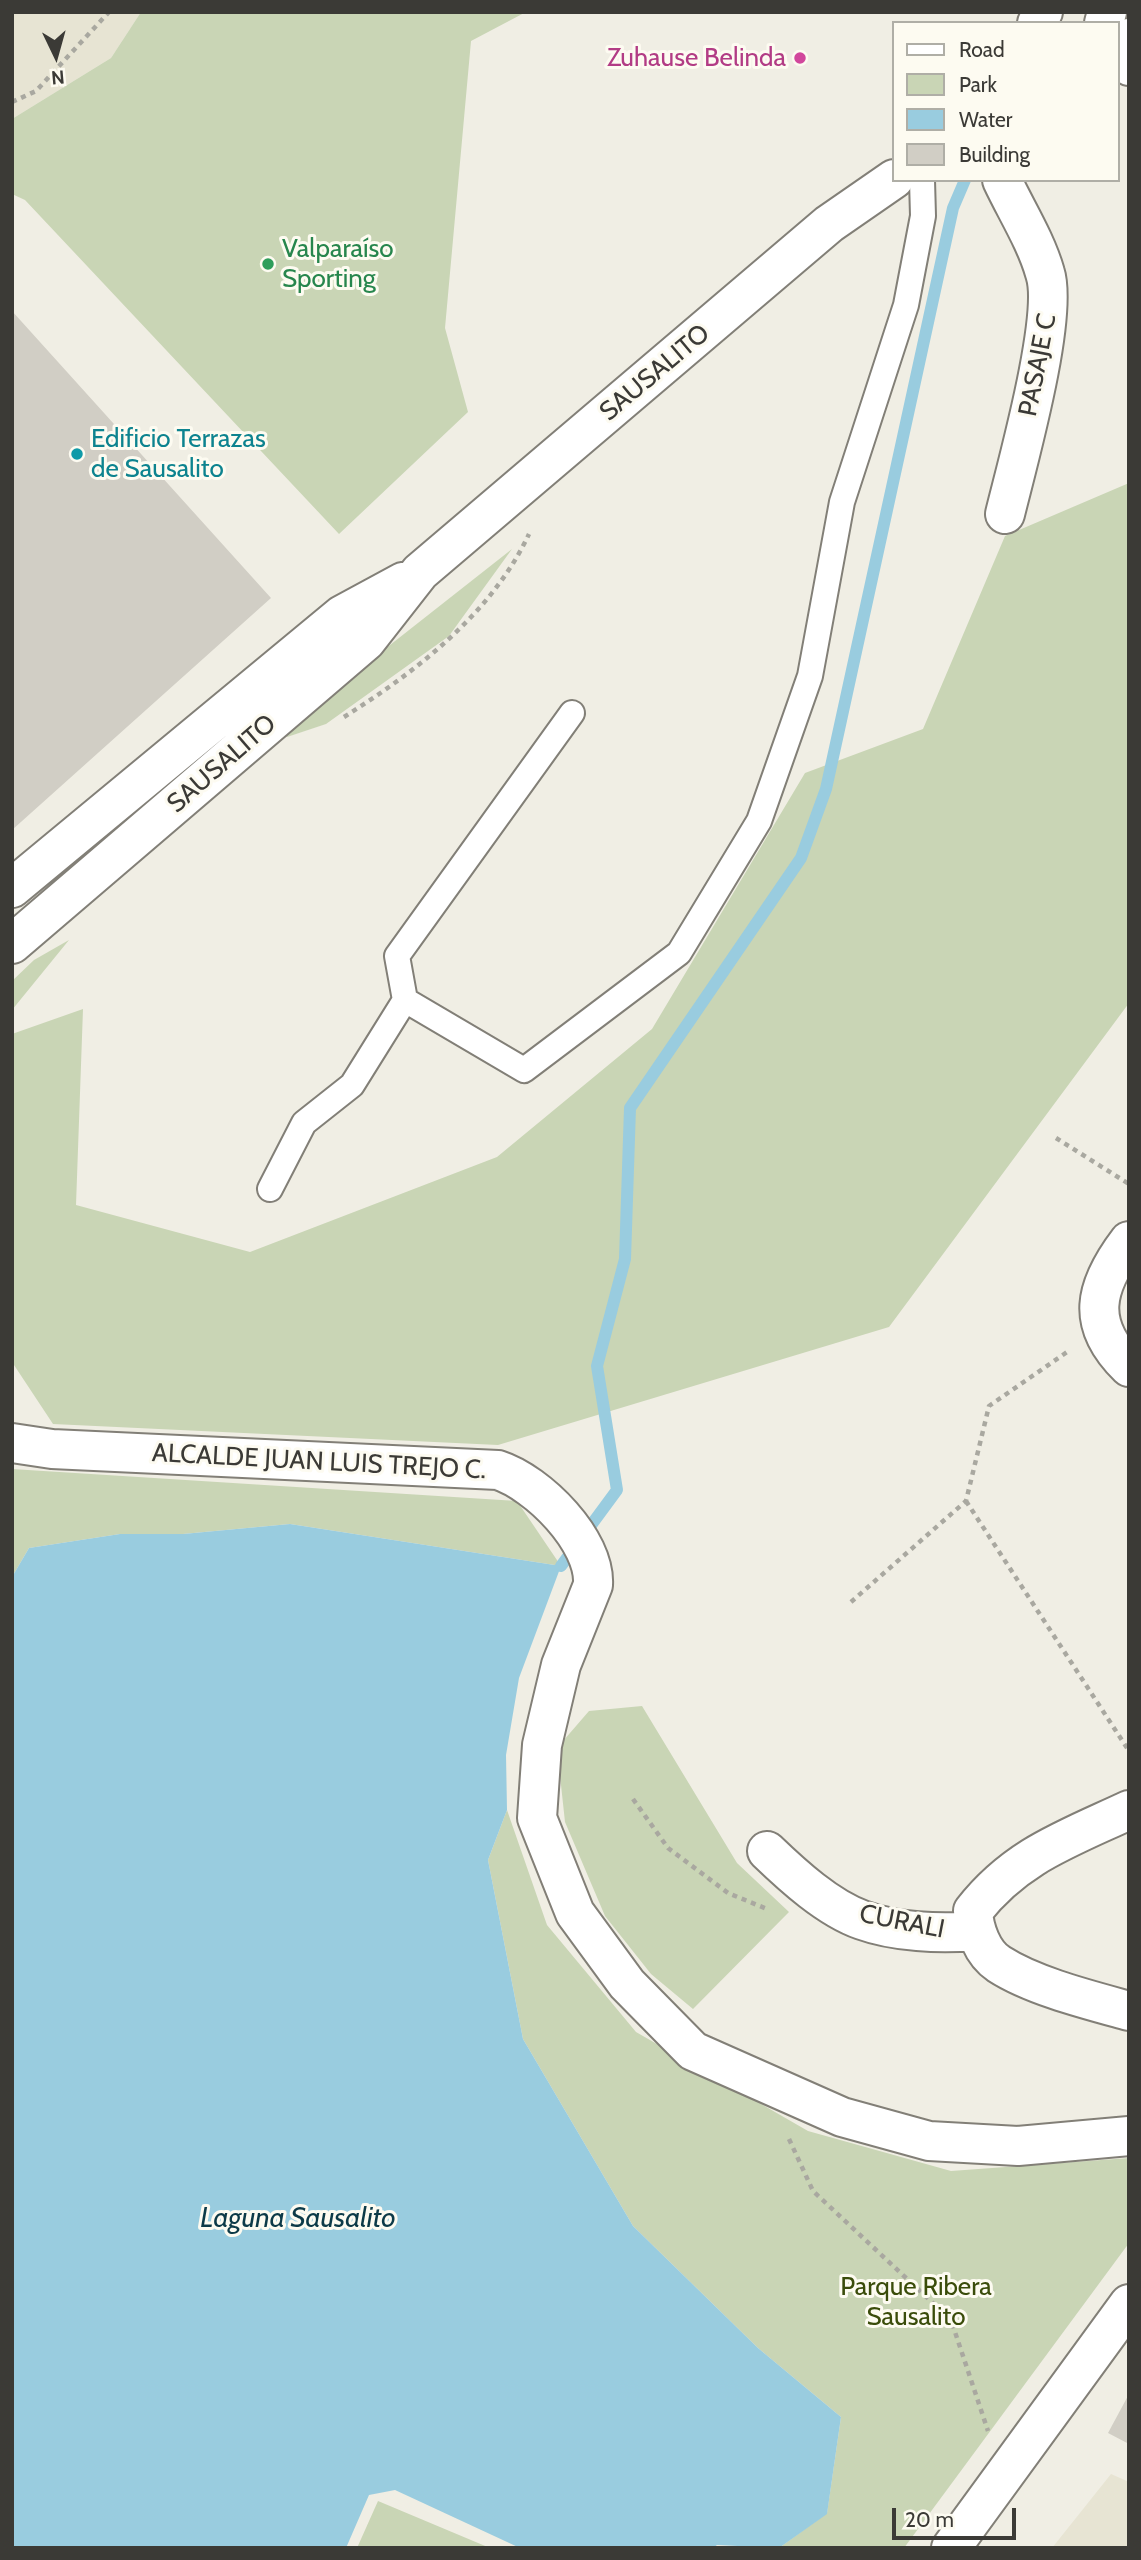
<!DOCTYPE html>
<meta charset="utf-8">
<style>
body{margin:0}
#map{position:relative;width:1141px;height:2560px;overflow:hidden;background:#f0eee4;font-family:Cabin,sans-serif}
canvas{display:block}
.frame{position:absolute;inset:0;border:14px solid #3b3a36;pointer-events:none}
.legend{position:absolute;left:892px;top:21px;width:228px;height:161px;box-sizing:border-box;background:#fdfbf1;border:2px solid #afaea6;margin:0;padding:9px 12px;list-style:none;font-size:21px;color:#3b3a36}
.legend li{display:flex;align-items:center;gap:14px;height:35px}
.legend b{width:35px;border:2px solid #afaea6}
.north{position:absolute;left:21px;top:21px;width:70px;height:70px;-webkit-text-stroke:5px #fdfbf1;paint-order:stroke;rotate:175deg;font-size:19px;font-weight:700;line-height:28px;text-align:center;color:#3b3a36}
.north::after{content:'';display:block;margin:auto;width:24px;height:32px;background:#3b3a36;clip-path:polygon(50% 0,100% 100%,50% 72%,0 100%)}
.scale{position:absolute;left:892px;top:2508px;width:124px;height:32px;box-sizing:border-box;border:4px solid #3b3a36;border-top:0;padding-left:9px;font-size:21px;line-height:24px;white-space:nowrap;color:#3b3a36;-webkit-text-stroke:5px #fdfbf1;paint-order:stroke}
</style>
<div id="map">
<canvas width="1141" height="2560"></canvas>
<div class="frame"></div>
<ul class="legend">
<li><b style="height:9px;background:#fff"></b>Road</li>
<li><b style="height:19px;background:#c9d5b5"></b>Park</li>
<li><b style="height:19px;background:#99ccdf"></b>Water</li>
<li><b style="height:19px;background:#d1cec5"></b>Building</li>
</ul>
<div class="north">N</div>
<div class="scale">20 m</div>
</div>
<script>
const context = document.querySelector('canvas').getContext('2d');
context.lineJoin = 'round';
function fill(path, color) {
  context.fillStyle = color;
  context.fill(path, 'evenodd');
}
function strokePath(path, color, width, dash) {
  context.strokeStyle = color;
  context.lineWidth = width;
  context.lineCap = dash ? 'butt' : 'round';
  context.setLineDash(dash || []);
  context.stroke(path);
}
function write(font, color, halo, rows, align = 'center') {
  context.font = font + ' Cabin,sans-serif';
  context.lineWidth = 6;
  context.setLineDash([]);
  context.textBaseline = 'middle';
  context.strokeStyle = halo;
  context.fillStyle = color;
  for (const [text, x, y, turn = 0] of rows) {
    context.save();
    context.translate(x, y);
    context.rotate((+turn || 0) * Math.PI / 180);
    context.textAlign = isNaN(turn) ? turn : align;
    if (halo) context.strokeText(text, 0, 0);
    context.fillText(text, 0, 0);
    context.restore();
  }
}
fill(new Path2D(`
 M 12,12 L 141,12 L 111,58 L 12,119 Z
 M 1111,2474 L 1129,2482 L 1129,2548 L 1052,2548 Z`), '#e7e4d3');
fill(new Path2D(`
 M 141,12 L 526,12 L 471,41 L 445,328 L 468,412 L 339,534 L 25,200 L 12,194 L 12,119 L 111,58 Z
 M 1129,483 L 1129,1003 L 889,1327 L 498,1445 L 53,1424 L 12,1362 L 12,1034 L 83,1009 L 76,1205 L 250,1252 L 497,1157 L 652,1029 L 805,773 L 923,729 L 1005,536 Z
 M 512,549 L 449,636 L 326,724 L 287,737 L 282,730 Z
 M 69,940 L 12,1010 L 12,981 L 34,960 Z
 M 12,1469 L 517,1501 L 561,1566 L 290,1524 L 183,1534 L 120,1534 L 29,1548 L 12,1577 Z
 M 642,1706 L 737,1863 L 789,1912 L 693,2009 L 651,1974 L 605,1916 L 565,1822 L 557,1748 L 589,1711 Z
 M 507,1810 L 547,1925 L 636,2032 L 808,2131 L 951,2171 L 1129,2158 L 1129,2243 L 904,2548 L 779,2548 L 827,2513 L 841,2417 L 758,2348 L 633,2226 L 523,2039 L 488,1860 Z
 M 378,2501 L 490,2548 L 357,2548 Z`), '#c9d5b5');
fill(new Path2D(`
 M 290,1524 L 561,1566 L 519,1678 L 506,1755 L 507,1810 L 488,1860 L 523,2039 L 633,2226 L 758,2348 L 841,2417 L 827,2514 L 779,2548 L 717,2545 L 713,2548 L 520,2548 L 395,2490 L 369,2495 L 346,2548 L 12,2548 L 12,1577 L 29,1548 L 120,1534 L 183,1534 Z`), '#99ccdf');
strokePath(new Path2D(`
 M 561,1566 L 617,1490 L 597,1366 L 625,1259 L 630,1108 L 801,858 L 826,789 L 953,208 L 965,180`), '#99ccdf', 12);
fill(new Path2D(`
 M 12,311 L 271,598 L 12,830 Z
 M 1129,2394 L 1129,2444 L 1108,2433 Z`), '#d1cec5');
const service = new Path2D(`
 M 405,1000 L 397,956 L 572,713
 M 270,1189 L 304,1123 L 352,1085 L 405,1000 L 524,1070 L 679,953 L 759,821 L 810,676 L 842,502 L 906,305 L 923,216 L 922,180`);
const minor = new Path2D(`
 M 1118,44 L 1129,66
 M 1002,180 C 1016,210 1036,241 1045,273 C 1059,316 1017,465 1005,514
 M 1129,1241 C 1094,1287 1085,1324 1129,1367
 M 12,1443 L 52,1449 L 498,1470 C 538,1483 596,1541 593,1585 L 561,1665 L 542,1745 L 537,1818 L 575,1913 L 627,1984 L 693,2051 L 842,2117 L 929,2141 L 1018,2146 L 1129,2136
 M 1129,1810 C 1067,1839 1016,1856 973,1911 C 974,1929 982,1953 999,1964 C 1033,1986 1089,2000 1129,2011
 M 767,1851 C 793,1876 828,1908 862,1920 C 895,1932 940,1934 974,1931
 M 951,2548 L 1129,2304`);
const tertiary = new Path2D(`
 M 1118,42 L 1129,38`);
const secondary = new Path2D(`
 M 1037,23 L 1043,12
 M 1104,23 L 1107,12
 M 12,888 L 342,615 L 403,582
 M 12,944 L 366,641 L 420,572 L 829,224 L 894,179`);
strokePath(service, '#827f77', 28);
strokePath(minor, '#827f77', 42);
strokePath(tertiary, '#827f77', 42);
strokePath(secondary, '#827f77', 42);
strokePath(new Path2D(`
 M 12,102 L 36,91 L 109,12
 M 344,717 C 417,671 492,613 529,534
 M 1056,1138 L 1129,1184
 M 966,1501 L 1129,1751
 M 851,1602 L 966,1501 L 989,1406 L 1070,1350
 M 633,1799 L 668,1848 L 728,1893 L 767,1909
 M 789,2139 L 813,2191 L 951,2320 L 988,2431`), '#a9a8a0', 4.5, [5, 5]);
strokePath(service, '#fff', 24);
strokePath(minor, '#fff', 38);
strokePath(tertiary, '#fff', 38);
strokePath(secondary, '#fff', 38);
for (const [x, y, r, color] of [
 [800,58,7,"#d1479c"],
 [268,264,7,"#2e9e5b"],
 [77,454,7,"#0f9aa8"]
]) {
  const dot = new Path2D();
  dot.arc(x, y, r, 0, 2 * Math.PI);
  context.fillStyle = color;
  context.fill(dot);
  strokePath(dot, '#fdfbf1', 2.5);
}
write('26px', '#b23c85', '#fdfbf1', [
 ["Zuhause Belinda",786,58]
], 'right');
write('26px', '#27864d', '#fdfbf1', [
 ["Valparaíso",282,249],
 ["Sporting",282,279]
], 'left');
write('26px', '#3b3a36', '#fdfbf1', [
 ["PASAJE C",1038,365,-79],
 ["SAUSALITO",655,373,-40],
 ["SAUSALITO",222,764,-41],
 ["ALCALDE JUAN LUIS TREJO C.",319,1462,3],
 ["CURALI",902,1922,11]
]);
write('26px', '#0d838f', '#fdfbf1', [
 ["Edificio Terrazas",91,439],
 ["de Sausalito",91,469]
], 'left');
write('26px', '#3a4c0a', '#fdfbf1', [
 ["Parque Ribera",916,2287],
 ["Sausalito",916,2317]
]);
write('italic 28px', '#0c3a48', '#fdfbf1', [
 ["Laguna Sausalito",298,2219]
]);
</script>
